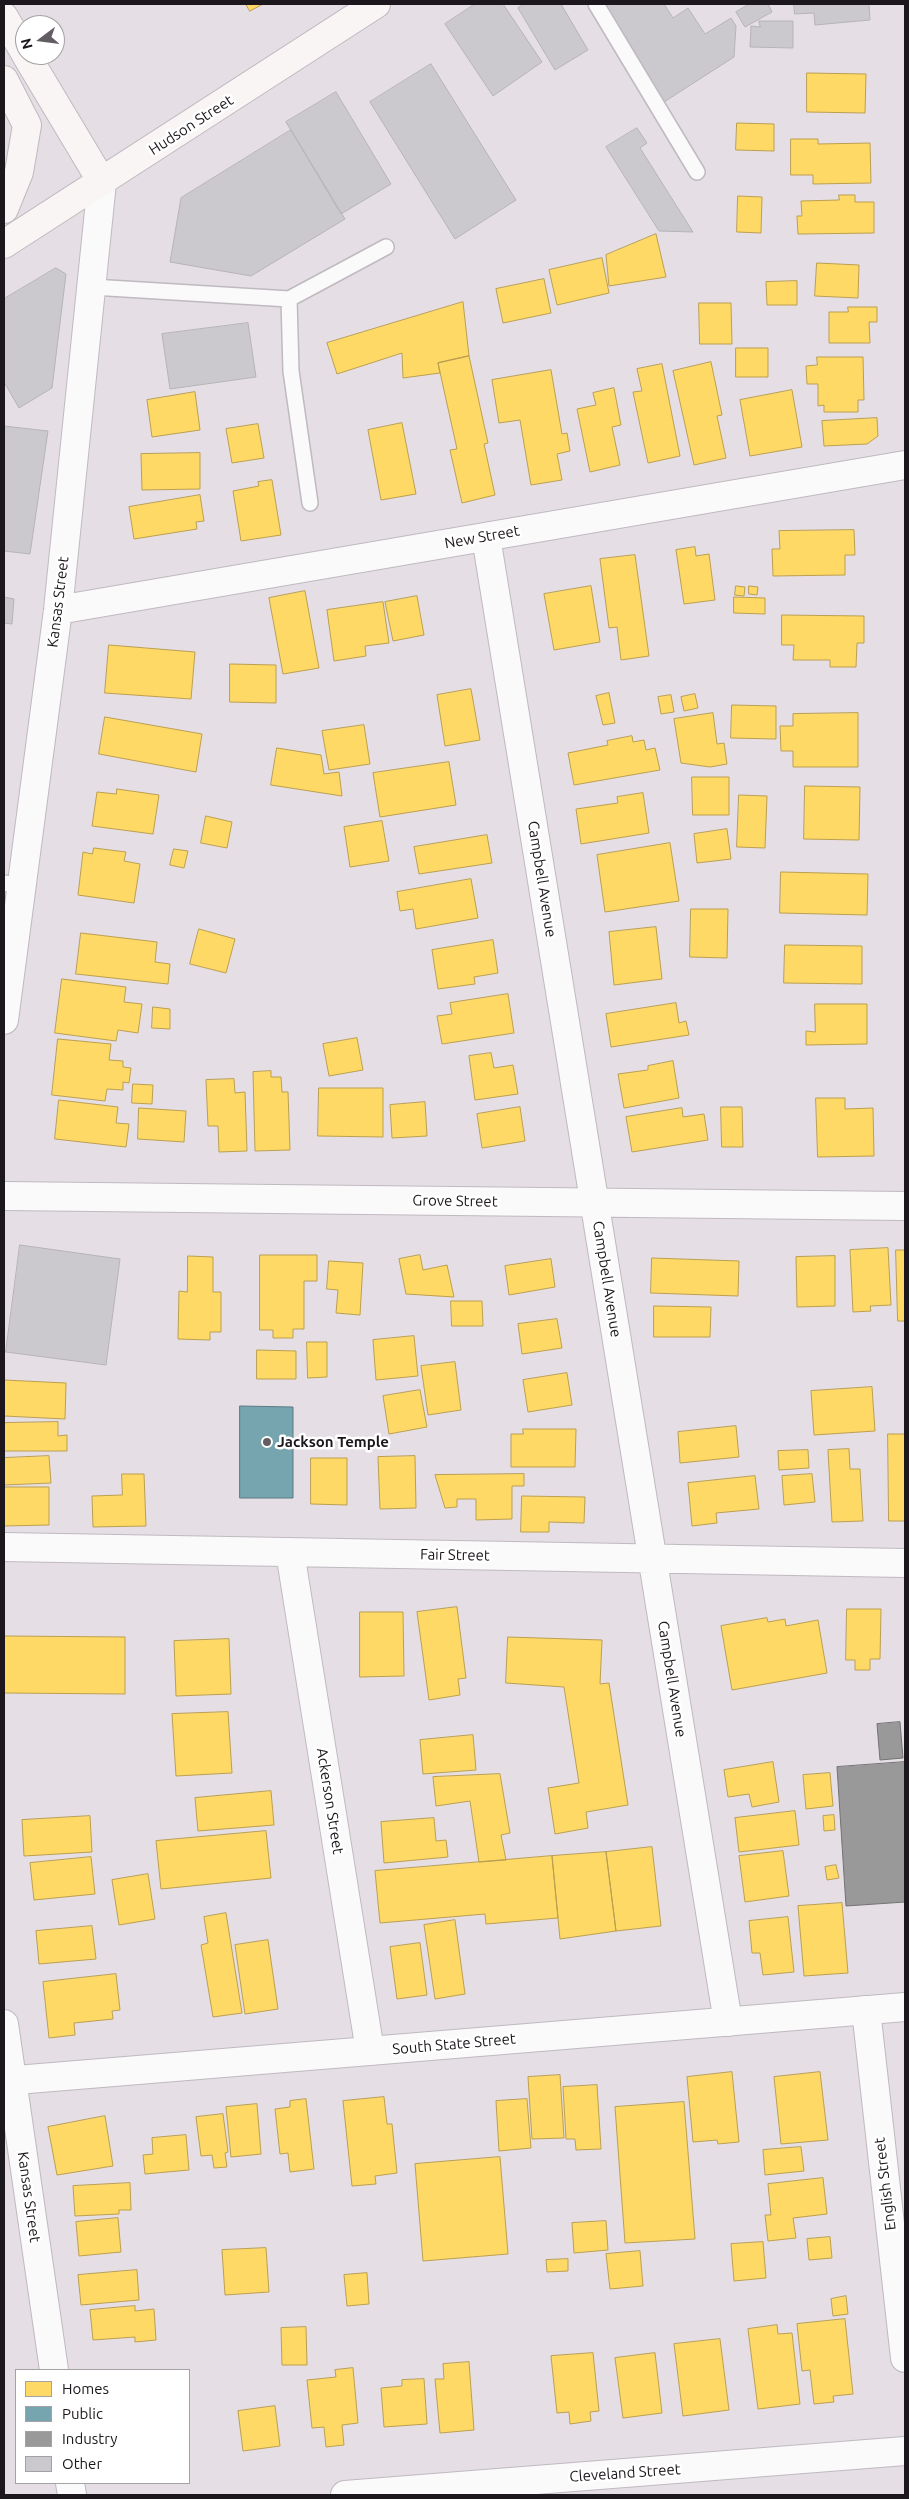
<!DOCTYPE html>
<style>
body{margin:0}
#map{position:relative;width:909px;height:2499px;overflow:hidden;background:#e5dee5;font-family:Ubuntu,sans-serif}
canvas{display:block}
.frame{position:absolute;inset:0;border:5px solid #1c171c;pointer-events:none}
.legend{position:absolute;left:15px;top:2369px;width:175px;height:115px;box-sizing:border-box;background:#fff;border:1px solid #a4a2a4;margin:0;padding:6px 9px;list-style:none;font-size:15px;color:#1c171c}
.legend li{display:flex;align-items:center;gap:10px;height:25px}
.legend b{width:25px;border:1px solid #a4a2a4}
.north{position:absolute;left:15px;top:15px;width:50px;height:50px;box-sizing:border-box;background:#fff;border:1px solid #a4a2a4;border-radius:50%;rotate:255deg;font-size:14px;font-weight:700;line-height:20px;text-align:center;color:#1c171c}
.north::after{content:'';display:block;margin:auto;width:18px;height:22px;background:#625d62;clip-path:polygon(50% 0,100% 100%,50% 72%,0 100%)}
</style>
<div id="map">
<canvas width="909" height="2499"></canvas>
<div class="frame"></div>
<ul class="legend">
<li><b style="height:14px;background:#ffd966"></b>Homes</li>
<li><b style="height:14px;background:#76a5af"></b>Public</li>
<li><b style="height:14px;background:#999"></b>Industry</li>
<li><b style="height:14px;background:#cbc9ce"></b>Other</li>
</ul>
<div class="north">N</div>
</div>
<script>
const context = document.querySelector('canvas').getContext('2d');
context.lineJoin = 'round';
function fill(path, color) {
  context.fillStyle = color;
  context.fill(path, 'evenodd');
}
function strokePath(path, color, width, dash) {
  context.strokeStyle = color;
  context.lineWidth = width;
  context.lineCap = dash ? 'butt' : 'round';
  context.setLineDash(dash || []);
  context.stroke(path);
}
function write(font, color, halo, rows, align = 'center') {
  context.font = font + ' Ubuntu,sans-serif';
  context.lineWidth = 5;
  context.setLineDash([]);
  context.textBaseline = 'middle';
  context.strokeStyle = halo;
  context.fillStyle = color;
  for (const [text, x, y, turn = 0] of rows) {
    context.save();
    context.translate(x, y);
    context.rotate((+turn || 0) * Math.PI / 180);
    context.textAlign = isNaN(turn) ? turn : align;
    if (halo) context.strokeText(text, 0, 0);
    context.fillText(text, 0, 0);
    context.restore();
  }
}
const homes = new Path2D(`
 M 246,4 L 263,4 L 250,11 Z
 M 807,73 L 866,74 L 865,113 L 807,112 Z
 M 737,123 L 774,124 L 774,151 L 736,150 Z
 M 791,139 L 818,139 L 818,144 L 870,143 L 871,183 L 813,184 L 813,175 L 791,175 Z
 M 839,195 L 855,195 L 855,202 L 874,202 L 874,233 L 798,234 L 797,216 L 802,216 L 801,201 L 839,200 Z
 M 738,196 L 762,197 L 761,233 L 737,232 Z
 M 656,234 L 666,277 L 609,286 L 606,255 Z
 M 602,258 L 609,293 L 557,305 L 549,270 Z
 M 817,263 L 859,265 L 858,298 L 815,296 Z
 M 544,279 L 551,313 L 503,323 L 496,289 Z
 M 797,281 L 797,305 L 767,305 L 766,282 Z
 M 463,302 L 469,356 L 438,363 L 440,373 L 403,378 L 402,353 L 337,374 L 327,343 Z
 M 699,303 L 731,303 L 732,344 L 700,344 Z
 M 848,307 L 877,307 L 877,322 L 869,322 L 870,343 L 829,343 L 829,312 L 848,312 Z
 M 736,348 L 768,348 L 768,377 L 736,377 Z
 M 469,356 L 488,443 L 484,444 L 495,495 L 462,503 L 450,450 L 457,449 L 438,363 Z
 M 817,357 L 863,357 L 864,400 L 858,400 L 858,412 L 824,412 L 824,405 L 818,406 L 818,384 L 807,384 L 806,366 L 817,365 Z
 M 711,362 L 722,415 L 717,416 L 726,458 L 694,465 L 673,371 Z
 M 662,364 L 680,456 L 648,463 L 633,392 L 642,391 L 637,369 Z
 M 551,370 L 562,434 L 567,433 L 570,451 L 557,454 L 562,480 L 531,485 L 520,420 L 499,423 L 492,380 Z
 M 614,388 L 621,425 L 612,427 L 620,465 L 590,472 L 577,409 L 596,405 L 593,393 Z
 M 792,390 L 802,447 L 750,456 L 740,400 Z
 M 195,392 L 200,430 L 152,437 L 147,400 Z
 M 877,418 L 878,436 L 867,444 L 824,446 L 822,421 Z
 M 402,423 L 416,494 L 381,500 L 368,430 Z
 M 258,424 L 264,458 L 232,463 L 226,429 Z
 M 200,453 L 200,489 L 142,490 L 141,454 Z
 M 272,480 L 281,535 L 241,541 L 233,491 L 259,486 L 258,482 Z
 M 200,495 L 204,521 L 196,522 L 197,529 L 134,539 L 129,507 Z
 M 854,530 L 855,555 L 845,555 L 845,575 L 773,576 L 772,549 L 780,549 L 779,531 Z
 M 695,547 L 696,556 L 709,554 L 715,600 L 684,604 L 676,550 Z
 M 635,555 L 649,656 L 621,660 L 617,627 L 609,628 L 600,559 Z
 M 591,586 L 600,642 L 554,650 L 544,594 Z
 M 736,586 L 745,587 L 744,596 L 735,595 Z
 M 749,586 L 758,587 L 757,595 L 749,594 Z
 M 305,591 L 319,668 L 283,674 L 269,598 Z
 M 417,596 L 424,635 L 393,641 L 385,602 Z
 M 734,597 L 765,598 L 765,614 L 734,613 Z
 M 383,602 L 389,643 L 365,646 L 366,656 L 334,661 L 327,610 Z
 M 782,615 L 864,616 L 864,643 L 857,643 L 856,667 L 830,667 L 830,660 L 793,660 L 794,645 L 782,645 Z
 M 109,645 L 195,652 L 191,699 L 105,693 Z
 M 230,664 L 276,665 L 276,703 L 230,702 Z
 M 471,689 L 480,740 L 445,746 L 437,695 Z
 M 609,693 L 615,723 L 603,725 L 596,696 Z
 M 695,694 L 698,708 L 684,711 L 681,697 Z
 M 671,695 L 674,712 L 661,714 L 658,697 Z
 M 732,705 L 776,706 L 776,739 L 731,738 Z
 M 713,713 L 717,744 L 724,743 L 727,764 L 710,767 L 681,763 L 674,719 Z
 M 858,713 L 858,767 L 793,767 L 793,751 L 781,751 L 780,726 L 793,726 L 793,714 Z
 M 105,717 L 202,734 L 196,772 L 99,754 Z
 M 364,725 L 370,764 L 329,770 L 322,731 Z
 M 632,736 L 633,742 L 644,740 L 646,750 L 655,748 L 660,770 L 574,785 L 568,753 L 608,745 L 607,741 Z
 M 277,748 L 321,755 L 324,774 L 339,772 L 342,796 L 271,785 Z
 M 449,762 L 456,805 L 380,817 L 373,773 Z
 M 692,777 L 729,777 L 729,815 L 693,815 Z
 M 805,786 L 860,787 L 859,840 L 804,839 Z
 M 117,789 L 159,795 L 153,834 L 92,826 L 97,792 L 116,794 Z
 M 643,793 L 649,833 L 581,844 L 576,809 L 618,803 L 617,797 Z
 M 739,795 L 767,796 L 765,848 L 737,847 Z
 M 206,816 L 232,822 L 227,848 L 201,843 Z
 M 382,821 L 389,861 L 350,867 L 344,827 Z
 M 727,829 L 731,859 L 697,863 L 694,834 Z
 M 487,835 L 492,863 L 419,874 L 414,847 Z
 M 670,843 L 679,901 L 605,912 L 597,855 Z
 M 94,848 L 126,852 L 124,861 L 140,864 L 134,903 L 78,895 L 83,852 L 92,854 Z
 M 174,849 L 188,851 L 184,868 L 170,865 Z
 M 781,872 L 868,874 L 867,915 L 780,913 Z
 M 471,879 L 478,918 L 416,929 L 413,909 L 400,911 L 397,892 Z
 M 691,909 L 728,909 L 727,958 L 690,957 Z
 M 656,927 L 662,979 L 614,985 L 609,932 Z
 M 199,929 L 235,939 L 226,973 L 190,964 Z
 M 81,933 L 157,942 L 155,962 L 170,964 L 168,984 L 76,974 Z
 M 493,940 L 498,973 L 474,977 L 475,984 L 438,989 L 432,950 Z
 M 785,945 L 862,946 L 862,984 L 784,983 Z
 M 62,979 L 126,987 L 124,1002 L 142,1004 L 138,1033 L 118,1030 L 116,1041 L 55,1033 Z
 M 508,994 L 514,1033 L 442,1044 L 437,1016 L 452,1014 L 450,1003 Z
 M 676,1003 L 679,1023 L 686,1021 L 689,1035 L 611,1047 L 606,1014 Z
 M 815,1004 L 867,1004 L 867,1044 L 806,1045 L 806,1031 L 815,1032 Z
 M 153,1007 L 170,1009 L 170,1029 L 152,1028 Z
 M 357,1038 L 363,1070 L 329,1076 L 323,1044 Z
 M 58,1039 L 111,1044 L 109,1060 L 123,1061 L 123,1067 L 131,1068 L 129,1083 L 123,1082 L 123,1090 L 107,1089 L 105,1101 L 52,1095 Z
 M 491,1053 L 494,1068 L 513,1065 L 518,1094 L 475,1100 L 469,1056 Z
 M 673,1061 L 679,1098 L 624,1108 L 618,1074 L 648,1070 L 648,1066 Z
 M 271,1071 L 271,1077 L 281,1077 L 282,1092 L 288,1092 L 290,1150 L 255,1151 L 253,1072 Z
 M 234,1079 L 235,1093 L 245,1092 L 247,1151 L 219,1152 L 218,1126 L 208,1126 L 206,1080 Z
 M 133,1084 L 153,1085 L 152,1104 L 132,1103 Z
 M 319,1088 L 383,1088 L 383,1137 L 318,1136 Z
 M 816,1098 L 845,1098 L 845,1109 L 873,1108 L 874,1156 L 818,1157 Z
 M 59,1100 L 118,1107 L 116,1123 L 129,1124 L 126,1147 L 55,1139 Z
 M 425,1102 L 427,1136 L 392,1138 L 390,1105 Z
 M 520,1107 L 525,1141 L 482,1148 L 477,1114 Z
 M 721,1107 L 742,1107 L 743,1147 L 722,1147 Z
 M 139,1108 L 186,1111 L 184,1142 L 138,1139 Z
 M 682,1108 L 683,1117 L 704,1114 L 708,1140 L 632,1152 L 626,1117 Z
 M 888,1248 L 891,1305 L 870,1306 L 871,1311 L 853,1312 L 850,1250 Z
 M 896,1250 L 905,1250 L 905,1321 L 898,1321 Z
 M 260,1255 L 317,1255 L 317,1281 L 304,1281 L 304,1329 L 293,1329 L 293,1338 L 273,1338 L 273,1330 L 260,1330 Z
 M 420,1255 L 423,1270 L 447,1265 L 454,1297 L 406,1294 L 399,1259 Z
 M 188,1256 L 213,1257 L 213,1292 L 221,1292 L 221,1332 L 210,1332 L 210,1340 L 178,1339 L 179,1291 L 187,1292 Z
 M 835,1256 L 835,1306 L 797,1307 L 796,1257 Z
 M 652,1258 L 739,1261 L 738,1296 L 651,1293 Z
 M 551,1259 L 555,1287 L 509,1295 L 505,1266 Z
 M 329,1261 L 363,1263 L 360,1315 L 336,1313 L 338,1290 L 327,1289 Z
 M 451,1301 L 482,1301 L 483,1326 L 452,1326 Z
 M 654,1306 L 711,1307 L 710,1337 L 654,1337 Z
 M 557,1319 L 562,1348 L 522,1354 L 518,1324 Z
 M 414,1336 L 418,1376 L 376,1380 L 373,1340 Z
 M 307,1342 L 327,1342 L 327,1377 L 308,1378 Z
 M 257,1350 L 296,1351 L 296,1379 L 257,1379 Z
 M 455,1362 L 461,1410 L 428,1415 L 421,1366 Z
 M 567,1373 L 572,1405 L 528,1412 L 523,1380 Z
 M 4,1380 L 66,1383 L 65,1419 L 4,1416 Z
 M 872,1387 L 875,1431 L 814,1435 L 811,1391 Z
 M 420,1390 L 427,1427 L 389,1434 L 383,1396 Z
 M 58,1422 L 58,1436 L 67,1435 L 67,1451 L 4,1451 L 4,1423 Z
 M 736,1426 L 739,1457 L 680,1463 L 678,1432 Z
 M 523,1429 L 576,1429 L 575,1467 L 511,1467 L 511,1434 L 523,1434 Z
 M 888,1434 L 905,1434 L 905,1521 L 889,1521 Z
 M 849,1449 L 850,1469 L 860,1469 L 863,1521 L 832,1522 L 828,1450 Z
 M 808,1450 L 809,1468 L 779,1470 L 778,1451 Z
 M 49,1456 L 51,1483 L 4,1485 L 4,1458 Z
 M 415,1456 L 416,1508 L 380,1509 L 378,1457 Z
 M 311,1458 L 347,1458 L 347,1505 L 311,1504 Z
 M 122,1474 L 144,1474 L 146,1526 L 93,1527 L 92,1496 L 122,1495 Z
 M 524,1474 L 524,1486 L 512,1486 L 512,1519 L 476,1520 L 476,1499 L 457,1499 L 457,1507 L 445,1508 L 435,1475 Z
 M 812,1474 L 815,1502 L 784,1505 L 782,1476 Z
 M 755,1476 L 759,1509 L 716,1513 L 717,1523 L 692,1526 L 688,1483 Z
 M 4,1487 L 49,1487 L 49,1525 L 4,1526 Z
 M 522,1496 L 585,1497 L 584,1523 L 549,1522 L 549,1532 L 521,1532 Z
 M 457,1607 L 466,1678 L 458,1679 L 460,1695 L 429,1700 L 417,1612 Z
 M 847,1609 L 881,1609 L 880,1659 L 870,1659 L 870,1670 L 855,1670 L 855,1660 L 846,1660 Z
 M 360,1612 L 403,1612 L 404,1676 L 360,1677 Z
 M 767,1618 L 768,1622 L 785,1619 L 786,1626 L 818,1620 L 827,1673 L 732,1690 L 721,1626 Z
 M 4,1636 L 125,1637 L 125,1694 L 4,1693 Z
 M 508,1637 L 602,1640 L 600,1684 L 609,1683 L 628,1805 L 586,1812 L 588,1828 L 555,1834 L 548,1788 L 579,1783 L 564,1687 L 506,1683 Z
 M 229,1639 L 231,1694 L 176,1696 L 174,1641 Z
 M 228,1712 L 232,1773 L 176,1776 L 172,1714 Z
 M 473,1735 L 476,1770 L 423,1774 L 420,1740 Z
 M 773,1762 L 779,1802 L 752,1807 L 749,1794 L 728,1797 L 724,1770 Z
 M 830,1773 L 833,1806 L 806,1809 L 803,1775 Z
 M 500,1774 L 510,1833 L 501,1835 L 506,1860 L 479,1862 L 470,1801 L 436,1806 L 433,1777 Z
 M 271,1791 L 274,1825 L 198,1831 L 195,1798 Z
 M 795,1811 L 799,1845 L 739,1852 L 735,1818 Z
 M 834,1815 L 835,1830 L 824,1831 L 823,1816 Z
 M 90,1816 L 92,1852 L 24,1856 L 22,1820 Z
 M 434,1818 L 436,1841 L 446,1840 L 448,1857 L 384,1863 L 381,1822 Z
 M 266,1831 L 271,1878 L 161,1889 L 156,1841 Z
 M 652,1847 L 661,1926 L 616,1931 L 606,1852 Z
 M 783,1851 L 789,1896 L 745,1902 L 739,1856 Z
 M 606,1852 L 616,1931 L 560,1939 L 552,1856 Z
 M 552,1856 L 558,1918 L 486,1924 L 485,1914 L 380,1923 L 375,1871 Z
 M 91,1857 L 95,1894 L 34,1900 L 30,1863 Z
 M 836,1865 L 839,1878 L 827,1880 L 825,1867 Z
 M 148,1874 L 155,1919 L 119,1925 L 112,1880 Z
 M 842,1903 L 848,1973 L 804,1976 L 798,1906 Z
 M 226,1913 L 242,2013 L 213,2017 L 201,1945 L 208,1943 L 204,1917 Z
 M 788,1917 L 794,1972 L 763,1975 L 760,1953 L 752,1953 L 749,1921 Z
 M 455,1920 L 465,1994 L 435,1999 L 424,1925 Z
 M 92,1926 L 96,1959 L 39,1964 L 36,1931 Z
 M 268,1940 L 278,2009 L 245,2014 L 235,1945 Z
 M 420,1943 L 427,1995 L 397,1999 L 390,1947 Z
 M 116,1974 L 120,2010 L 112,2011 L 113,2019 L 74,2023 L 75,2035 L 49,2038 L 43,1982 Z
 M 732,2072 L 739,2142 L 718,2144 L 717,2140 L 693,2142 L 687,2077 Z
 M 820,2072 L 828,2140 L 781,2144 L 774,2077 Z
 M 560,2075 L 564,2138 L 532,2139 L 528,2077 Z
 M 597,2085 L 601,2149 L 576,2150 L 575,2139 L 566,2139 L 563,2087 Z
 M 384,2097 L 387,2124 L 392,2124 L 397,2173 L 375,2176 L 376,2184 L 352,2186 L 343,2101 Z
 M 306,2099 L 314,2169 L 290,2172 L 288,2153 L 280,2154 L 275,2109 L 290,2107 L 290,2101 Z
 M 527,2099 L 531,2148 L 499,2151 L 496,2101 Z
 M 684,2102 L 695,2239 L 625,2243 L 615,2107 Z
 M 257,2104 L 261,2154 L 231,2157 L 226,2107 Z
 M 223,2114 L 228,2152 L 225,2153 L 227,2167 L 214,2168 L 212,2155 L 201,2156 L 196,2117 Z
 M 105,2116 L 113,2166 L 57,2175 L 48,2127 Z
 M 186,2135 L 189,2170 L 145,2174 L 143,2155 L 153,2154 L 152,2138 Z
 M 801,2147 L 804,2171 L 765,2175 L 763,2150 Z
 M 500,2157 L 508,2254 L 423,2261 L 415,2164 Z
 M 823,2178 L 827,2214 L 793,2218 L 796,2238 L 768,2241 L 765,2215 L 771,2215 L 768,2184 Z
 M 130,2183 L 131,2210 L 119,2210 L 119,2214 L 75,2216 L 73,2186 Z
 M 118,2218 L 121,2252 L 79,2256 L 76,2222 Z
 M 606,2221 L 608,2250 L 574,2253 L 572,2223 Z
 M 830,2237 L 832,2258 L 809,2260 L 807,2239 Z
 M 763,2242 L 766,2278 L 734,2281 L 731,2244 Z
 M 266,2248 L 269,2292 L 225,2295 L 222,2250 Z
 M 640,2251 L 643,2286 L 610,2289 L 606,2254 Z
 M 568,2259 L 568,2271 L 547,2272 L 546,2260 Z
 M 137,2270 L 139,2300 L 81,2305 L 78,2275 Z
 M 367,2273 L 369,2304 L 347,2306 L 344,2275 Z
 M 846,2296 L 848,2314 L 833,2316 L 831,2299 Z
 M 135,2306 L 135,2311 L 154,2309 L 156,2340 L 135,2342 L 135,2337 L 93,2340 L 90,2310 Z
 M 845,2319 L 853,2394 L 833,2396 L 834,2402 L 814,2404 L 810,2370 L 802,2371 L 797,2324 Z
 M 777,2325 L 778,2334 L 792,2333 L 800,2404 L 758,2409 L 748,2329 Z
 M 306,2327 L 307,2365 L 282,2365 L 281,2328 Z
 M 720,2339 L 729,2410 L 683,2416 L 674,2344 Z
 M 593,2353 L 599,2411 L 590,2412 L 591,2421 L 570,2424 L 569,2412 L 557,2413 L 551,2356 Z
 M 655,2353 L 662,2413 L 623,2418 L 615,2358 Z
 M 469,2362 L 474,2430 L 440,2433 L 435,2379 L 444,2379 L 443,2364 Z
 M 353,2368 L 358,2423 L 342,2425 L 344,2445 L 326,2447 L 324,2427 L 312,2428 L 307,2380 L 336,2377 L 335,2370 Z
 M 424,2379 L 427,2424 L 384,2427 L 381,2388 L 402,2386 L 402,2380 Z
 M 275,2406 L 280,2446 L 243,2451 L 238,2411 Z`);
fill(homes, '#ffd966');
strokePath(homes, '#bb9f50', 1);
const public = new Path2D(`
 M 240,1406 L 293,1407 L 293,1498 L 240,1498 Z`);
fill(public, '#76a5af');
strokePath(public, '#5b7a83', 1);
const industry = new Path2D(`
 M 900,1722 L 903,1758 L 880,1760 L 877,1724 Z
 M 905,1762 L 905,1902 L 846,1906 L 837,1767 Z`);
fill(industry, '#999');
strokePath(industry, '#747274', 1);
const building = new Path2D(`
 M 475,4 L 503,4 L 542,62 L 493,96 L 445,24 Z
 M 525,4 L 561,4 L 588,50 L 555,70 L 518,8 Z
 M 601,4 L 664,4 L 673,18 L 688,8 L 705,34 L 731,18 L 736,26 L 734,57 L 664,102 Z
 M 750,4 L 768,4 L 772,12 L 745,27 L 736,12 Z
 M 794,4 L 869,4 L 870,20 L 815,25 L 814,13 L 795,14 Z
 M 759,21 L 793,21 L 793,48 L 750,47 L 751,26 L 760,27 Z
 M 431,64 L 516,200 L 455,239 L 370,102 Z
 M 336,92 L 391,184 L 341,214 L 286,122 Z
 M 637,128 L 647,143 L 640,148 L 693,232 L 659,231 L 606,147 Z
 M 291,130 L 345,219 L 251,276 L 170,262 L 181,198 Z
 M 56,268 L 66,274 L 52,388 L 19,408 L 4,382 L 4,299 Z
 M 248,323 L 256,377 L 170,389 L 162,334 Z
 M 4,426 L 48,431 L 30,554 L 4,551 Z
 M 4,597 L 14,599 L 12,624 L 4,623 Z
 M 20,1245 L 120,1259 L 106,1365 L 6,1352 Z`);
fill(building, '#cbc9ce');
strokePath(building, '#b6b3b8', 1);
const service = new Path2D(`
 M 596,4 L 697,172
 M 92,287 L 289,299 L 386,247
 M 289,299 L 291,371 L 310,503
 M 4,883 L 21,886`);
const minor = new Path2D(`
 M 486,537 L 728,2022
 M 58,610 L 905,465
 M 4,1020 L 58,610 L 102,182
 M 4,1196 L 905,1206
 M 4,1547 L 905,1563
 M 290,1552 L 370,2051
 M 866,2010 L 905,2358
 M 4,2024 L 54,2370
 M 70,2483 L 72,2495
 M 345,2495 L 905,2451`);
const tertiary = new Path2D(`
 M 4,2081 L 905,2007`);
const secondary = new Path2D(`
 M 4,17 L 25,53
 M 26,55 L 102,182
 M 4,80 L 27,125 L 19,172 L 4,209
 M 4,244 L 376,4`);
strokePath(service, '#bfbabf', 18);
strokePath(minor, '#bfbabf', 30);
strokePath(tertiary, '#bfbabf', 30);
strokePath(secondary, '#bfbabf', 30);
strokePath(service, '#fbfafb', 15);
strokePath(minor, '#fbfafb', 28);
strokePath(tertiary, '#fbfafb', 28);
strokePath(secondary, '#f9f5f5', 28);
for (const [x, y, r, color] of [
 [267,1442,5,"#625d62"]
]) {
  const dot = new Path2D();
  dot.arc(x, y, r, 0, 2 * Math.PI);
  context.fillStyle = color;
  context.fill(dot);
  strokePath(dot, '#fff', 2);
}
write('15px', '#1c171c', '#fff', [
 ["Hudson Street",191,125,-33],
 ["New Street",482,537,-10],
 ["Kansas Street",58,602,-83],
 ["Campbell Avenue",542,879,81],
 ["Grove Street",455,1201,1],
 ["Campbell Avenue",607,1279,81],
 ["Fair Street",455,1555,1],
 ["Campbell Avenue",672,1679,81],
 ["Ackerson Street",330,1801,81],
 ["South State Street",454,2044,-5],
 ["English Street",885,2184,-97],
 ["Kansas Street",29,2197,82],
 ["Cleveland Street",625,2473,-4]
]);
write('bold 15px', '#1c171c', '#fff', [
 ["Jackson Temple",277,1442]
], 'left');
</script>
